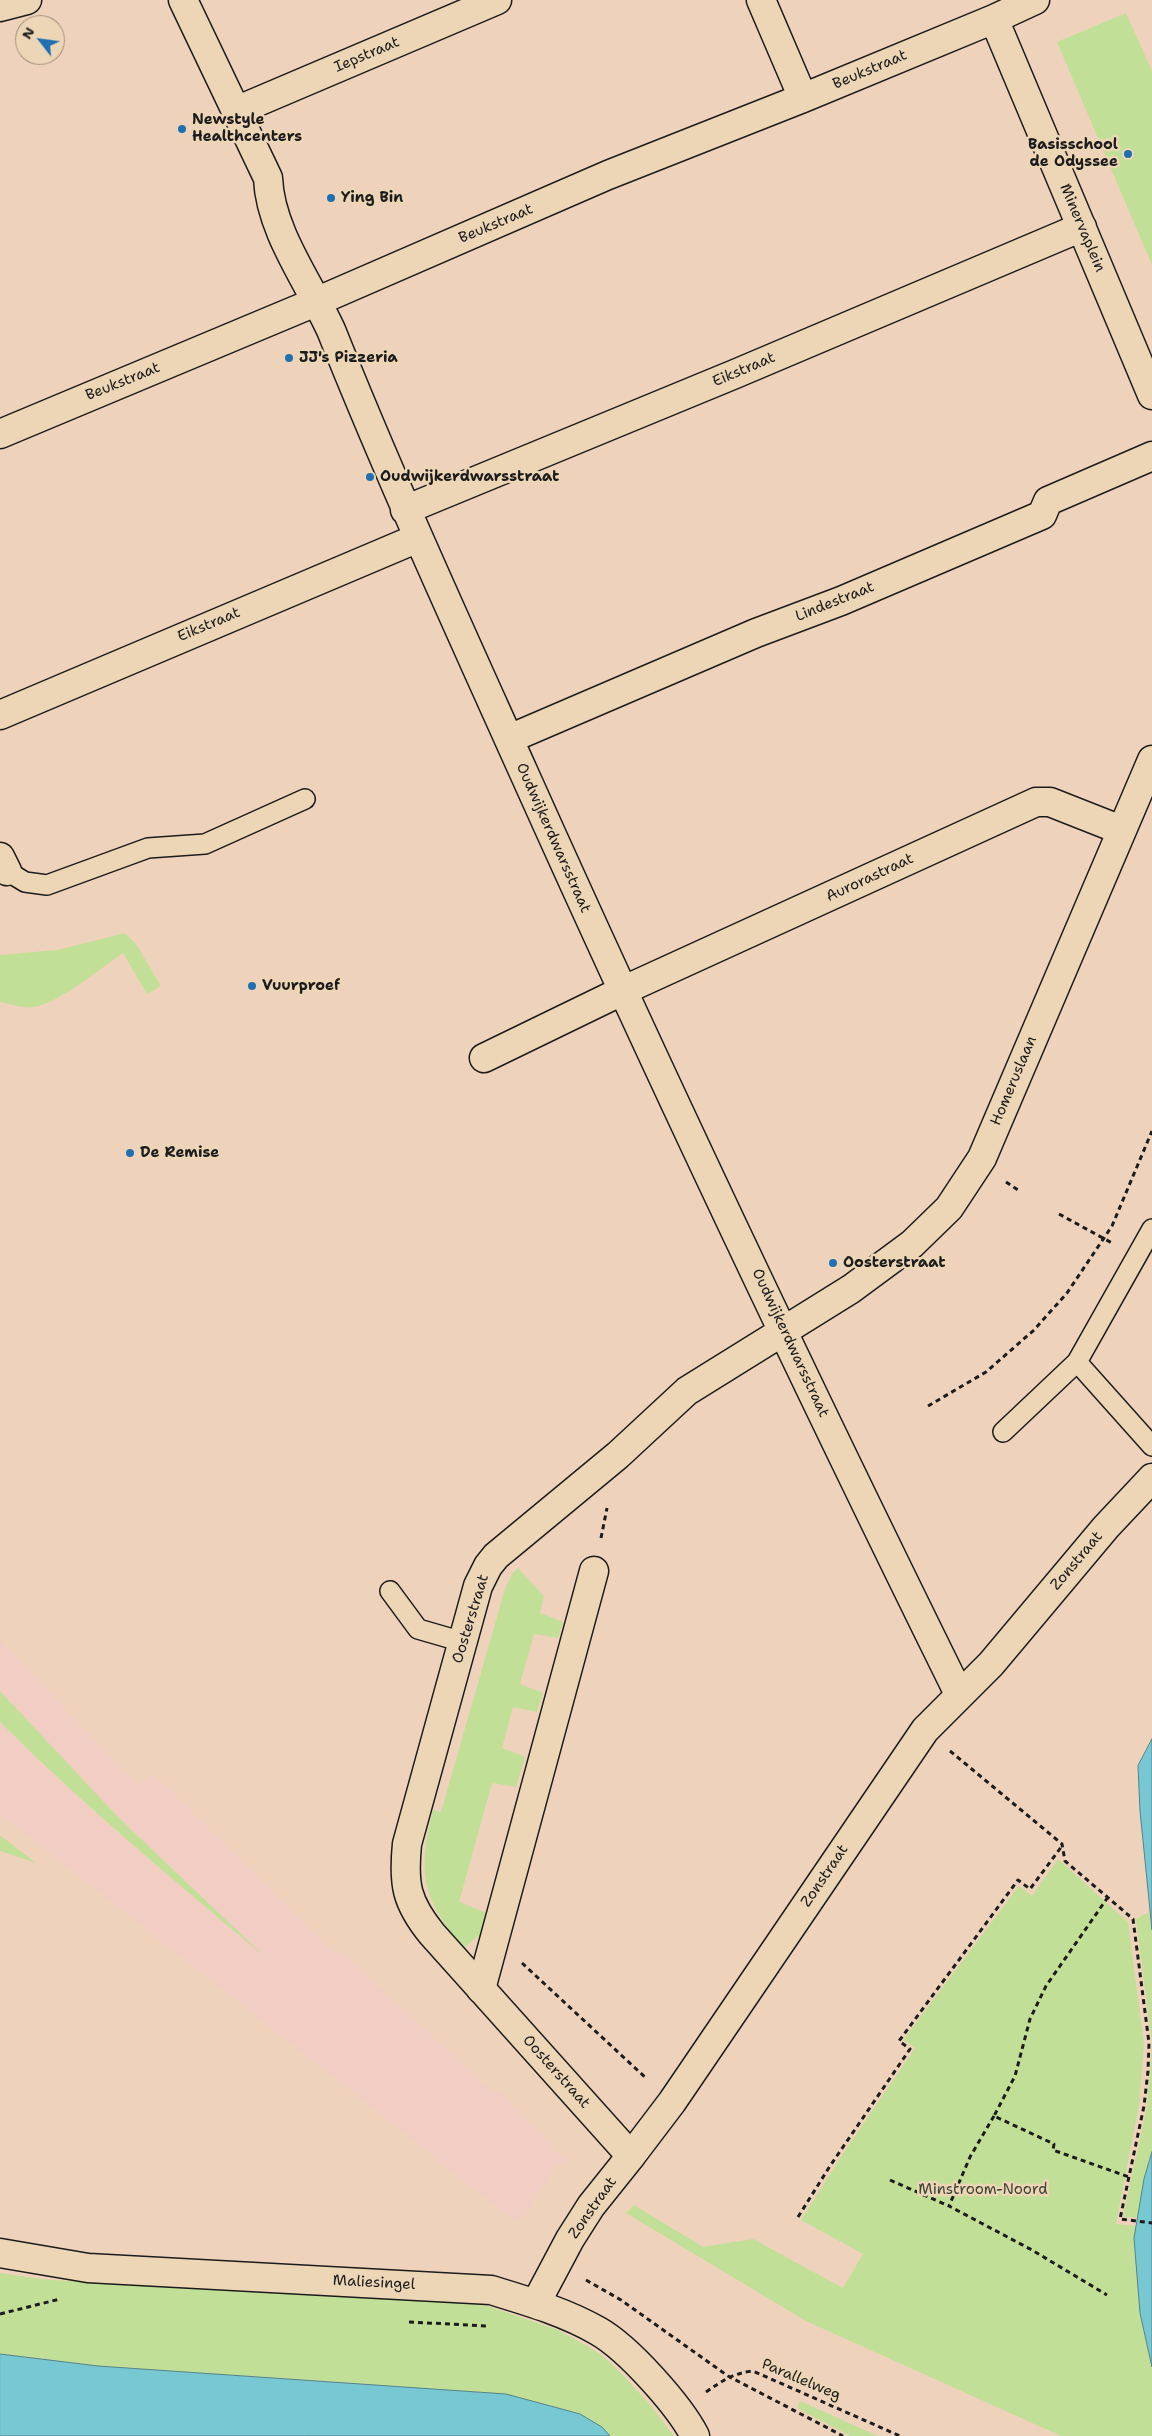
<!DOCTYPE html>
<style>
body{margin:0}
#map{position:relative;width:1152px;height:2436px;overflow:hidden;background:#efd2bc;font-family:"Shantell Sans",sans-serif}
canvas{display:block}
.north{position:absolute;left:15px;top:15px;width:50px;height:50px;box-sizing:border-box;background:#edd6b6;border:1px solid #998c78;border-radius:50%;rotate:300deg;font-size:14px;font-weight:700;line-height:20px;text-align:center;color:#1c1c1c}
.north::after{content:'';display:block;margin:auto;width:18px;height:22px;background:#1f6fb2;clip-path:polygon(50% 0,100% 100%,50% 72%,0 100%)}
</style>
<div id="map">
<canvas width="1152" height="2436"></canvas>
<div class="north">N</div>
</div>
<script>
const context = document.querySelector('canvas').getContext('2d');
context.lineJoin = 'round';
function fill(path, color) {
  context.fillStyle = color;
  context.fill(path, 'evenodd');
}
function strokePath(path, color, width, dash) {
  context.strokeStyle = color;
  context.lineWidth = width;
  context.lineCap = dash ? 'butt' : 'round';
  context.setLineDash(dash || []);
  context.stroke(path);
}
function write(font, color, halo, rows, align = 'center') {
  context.font = font + ' "Shantell Sans",sans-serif';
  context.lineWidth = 5;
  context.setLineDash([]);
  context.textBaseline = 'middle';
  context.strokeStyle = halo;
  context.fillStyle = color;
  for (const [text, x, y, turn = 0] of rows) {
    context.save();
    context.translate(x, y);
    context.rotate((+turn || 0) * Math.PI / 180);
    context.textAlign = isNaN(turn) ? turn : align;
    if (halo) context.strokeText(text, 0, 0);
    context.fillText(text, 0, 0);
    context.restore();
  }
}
fill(new Path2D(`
 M 0,1640 L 137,1785 L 154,1774 L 336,1955 L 340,1951 L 488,2088 L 500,2093 L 509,2100 L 515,2110 L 551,2143 L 550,2148 L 567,2161 L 563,2167 L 557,2163 L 522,2220 L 517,2217 L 514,2220 L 435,2159 L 436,2158 L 0,1814 L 0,1722 L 43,1765 L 113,1829 L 256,1949 L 120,1819 L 0,1691 Z`), '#f2cdc4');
fill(new Path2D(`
 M 1126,13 L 1152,71 L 1152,265 L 1057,42 Z
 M 125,933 L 136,944 L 161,986 L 147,994 L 123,953 C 101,968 60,1002 35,1007 C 24,1009 11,1004 0,1002 L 0,955 L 57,950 Z
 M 518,1568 L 544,1596 L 540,1613 L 563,1622 L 558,1638 L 534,1634 L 520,1684 L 543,1693 L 537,1712 L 513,1707 L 502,1748 L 525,1757 L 516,1787 L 492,1783 L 459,1902 L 489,1914 L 488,1929 L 463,1948 C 422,1898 417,1872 433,1810 L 441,1812 L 505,1589 L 512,1574 Z
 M 0,1691 L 120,1819 L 265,1957 C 175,1881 84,1806 0,1722 Z
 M 0,1835 L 36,1863 L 0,1851 Z
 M 1058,1859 L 1128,1922 L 1144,2045 L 1139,2105 L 1116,2224 L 1138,2226 L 1135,2234 L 1140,2313 L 1152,2367 L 1152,2436 L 1061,2436 L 806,2321 L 626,2213 L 634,2205 L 703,2247 L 753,2239 L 843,2288 L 863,2254 L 801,2220 L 842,2155 L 915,2048 L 903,2040 L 1019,1886 L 1032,1896 Z
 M 1149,1912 L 1152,1931 L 1152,2152 L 1144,2179 L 1139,2218 L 1123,2217 L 1147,2106 L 1152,2044 L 1136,1919 Z
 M 0,2273 L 41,2279 L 97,2283 L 448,2301 L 485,2305 L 526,2319 L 558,2330 L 587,2346 L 601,2355 L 619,2371 L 647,2401 L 674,2436 L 610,2436 L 602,2427 L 580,2414 L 506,2394 L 98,2366 L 0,2354 Z
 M 800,2401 L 878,2436 L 850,2436 L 797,2408 Z`), '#c2df97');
const water = new Path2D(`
 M 1152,1739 L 1152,1930 L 1140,1811 L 1138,1766 Z
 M 1152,2152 L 1152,2367 L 1140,2313 L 1134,2238 L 1144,2179 Z
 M 0,2354 L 98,2366 L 506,2394 L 580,2414 L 602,2427 L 610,2436 L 0,2436 Z`);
fill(water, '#78c8d3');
strokePath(water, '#53838a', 1);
const lane = new Path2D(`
 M 7,871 L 25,882 L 47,885 L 148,848 L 205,844 L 305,799
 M 1077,1362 L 1152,1446
 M 1003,1432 L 1077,1362 L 1152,1229
 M 390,1591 L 418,1629 L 463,1642`);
const street = new Path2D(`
 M 183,0 L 268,178 C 270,231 309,282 331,330 C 391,480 458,626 524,773 C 663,1083 809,1390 959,1694
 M 761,0 L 803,98
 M 1035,0 L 994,19 L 1152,395
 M 0,7 L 27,0
 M 236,111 L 497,0
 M 0,434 L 318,301 L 608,175 L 803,98 L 994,19
 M 405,510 L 735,374 L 1082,227
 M 0,715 L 418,538
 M 509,739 L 756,633 L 841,601 L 1042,515 L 1048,501 L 1152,456
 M 0,857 L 7,871
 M 484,1058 L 622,991 L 1036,802 L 1050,802 L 1121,830
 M 481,1989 L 594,1571
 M 631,2156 L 672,2102 L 925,1730 L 991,1664 L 1106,1527 L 1152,1478`);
const secondary = new Path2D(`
 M 0,2253 L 88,2268 L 491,2290 C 527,2301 565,2312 598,2331 C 628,2348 679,2405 695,2436
 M 536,2303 L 570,2239 L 591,2206 L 631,2156 L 432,1934 C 406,1902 403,1884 407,1844 L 478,1586 L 488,1566 L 496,1556 L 618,1455 L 687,1391 L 851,1289 L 912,1244 L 949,1208 L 982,1158 L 1152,760`);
strokePath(lane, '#1c1c1c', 22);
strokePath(street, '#1c1c1c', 31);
strokePath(secondary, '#1c1c1c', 31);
strokePath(new Path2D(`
 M 1006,1182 L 1018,1190
 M 1059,1214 L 1112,1243
 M 928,1406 L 986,1372 L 1034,1330 L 1067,1293 L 1112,1226 L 1152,1131
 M 601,1538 L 607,1508
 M 950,1751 L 1062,1844 L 1065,1861 L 1133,1919 L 1149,2043 L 1148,2071 L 1144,2106 L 1120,2219 L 1152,2223
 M 1108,1897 L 1046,1986 L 1030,2019 L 1015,2076 L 994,2116 L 1054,2144 L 1053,2150 L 1129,2177
 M 522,1963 L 647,2079
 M 994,2116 L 970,2157 L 949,2206 L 1032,2250 L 1107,2295
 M 890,2180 L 949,2206
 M 798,2217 L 830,2166 L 910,2049 L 899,2041 L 1018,1880 L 1030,1889 L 1062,1846
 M 586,2280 L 621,2300 L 728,2376 L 843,2436
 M 0,2314 L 60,2299
 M 409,2322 L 488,2326
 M 706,2392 C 722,2381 733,2373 753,2371 L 900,2436`), '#1c1c1c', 3, [5, 4]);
strokePath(lane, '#edd6b6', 19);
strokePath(street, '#edd6b6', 28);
strokePath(secondary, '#edd6b6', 28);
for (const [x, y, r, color] of [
 [182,129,5,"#1f6fb2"],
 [1128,154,5,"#1f6fb2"],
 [331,198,5,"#1f6fb2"],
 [289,358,5,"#1f6fb2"],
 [370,477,5,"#1f6fb2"],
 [252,986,5,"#1f6fb2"],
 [130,1153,5,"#1f6fb2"],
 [833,1263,5,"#1f6fb2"]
]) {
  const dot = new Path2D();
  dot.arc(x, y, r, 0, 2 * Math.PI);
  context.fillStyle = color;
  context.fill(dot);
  strokePath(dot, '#edd6b6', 2);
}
write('15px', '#1c1c1c', '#edd6b6', [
 ["Iepstraat",367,55,-23],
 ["Beukstraat",870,70,-23],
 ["Beukstraat",496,224,-23],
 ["Minervaplein",1082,228,67],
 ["Eikstraat",744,370,-23],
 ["Beukstraat",123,382,-22],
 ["Lindestraat",835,602,-22],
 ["Eikstraat",209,625,-23],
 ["Oudwijkerdwarsstraat",553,838,66],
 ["Aurorastraat",870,878,-25],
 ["Homeruslaan",1014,1081,-67],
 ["Oudwijkerdwarsstraat",790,1343,65],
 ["Zonstraat",1077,1561,-50],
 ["Oosterstraat",471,1619,-73],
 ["Zonstraat",825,1876,-56],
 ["Oosterstraat",556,2072,48],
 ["Zonstraat",593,2208,-55],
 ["Maliesingel",374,2283,3],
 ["Parallelweg",801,2380,23]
]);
write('bold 15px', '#1c1c1c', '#edd6b6', [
 ["Newstyle",192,120],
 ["Healthcenters",192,137],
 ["Basisschool",1118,145,"right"],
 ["de Odyssee",1118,162,"right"],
 ["Ying Bin",341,198],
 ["JJ's Pizzeria",299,358],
 ["Oudwijkerdwarsstraat",380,477],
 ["Vuurproef",262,986],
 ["De Remise",140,1153],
 ["Oosterstraat",843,1263]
], 'left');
write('15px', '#3d4335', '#edd6b6', [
 ["Minstroom-Noord",983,2190]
]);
</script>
